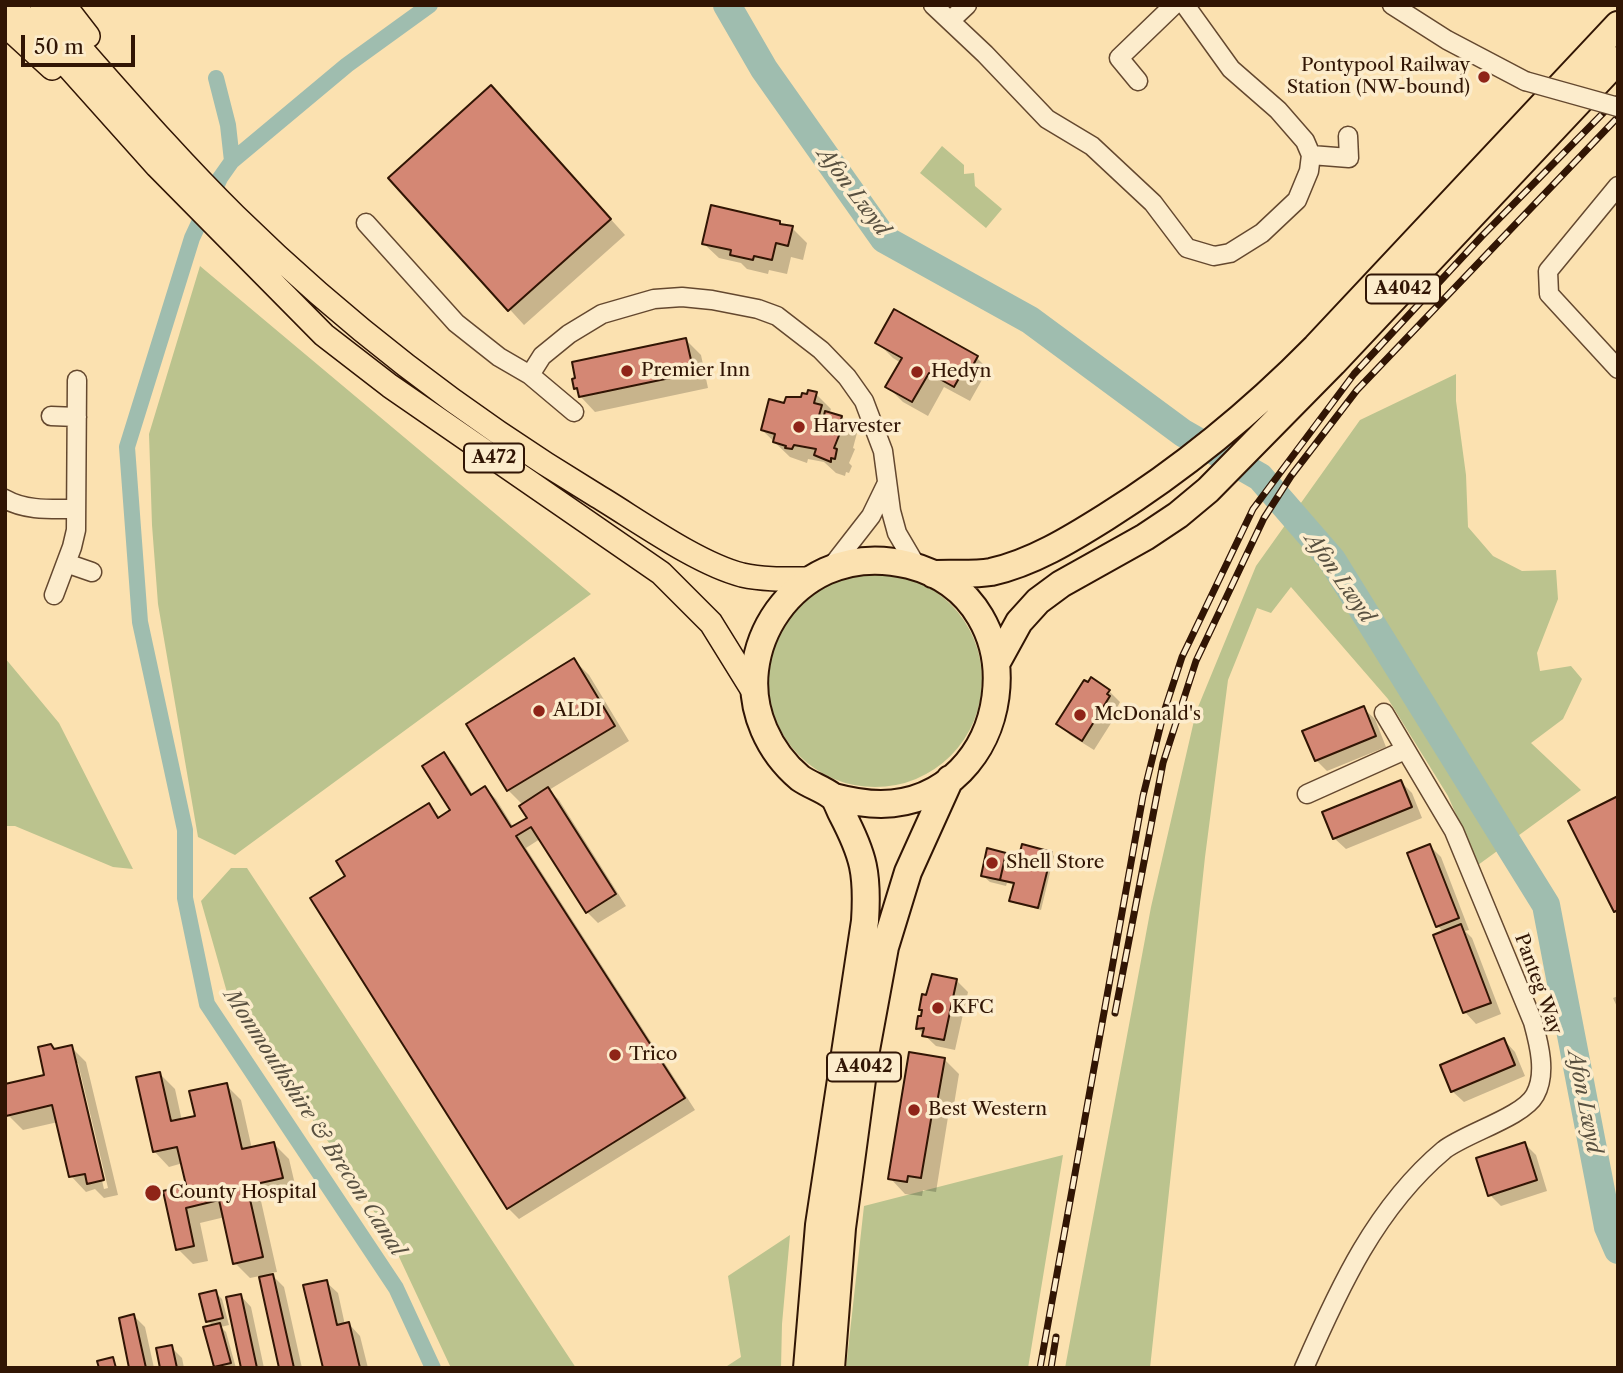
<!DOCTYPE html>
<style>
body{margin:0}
#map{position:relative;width:1623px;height:1373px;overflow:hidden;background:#fbe1b0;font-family:"Libre Caslon Text",serif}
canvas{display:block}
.frame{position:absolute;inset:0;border:7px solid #311504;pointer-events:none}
.scale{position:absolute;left:21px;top:35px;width:114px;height:32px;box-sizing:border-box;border:4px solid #311504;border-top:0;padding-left:9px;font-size:21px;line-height:24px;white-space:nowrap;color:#311504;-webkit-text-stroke:5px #fceccc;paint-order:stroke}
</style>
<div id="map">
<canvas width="1623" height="1373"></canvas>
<div class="frame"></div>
<div class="scale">50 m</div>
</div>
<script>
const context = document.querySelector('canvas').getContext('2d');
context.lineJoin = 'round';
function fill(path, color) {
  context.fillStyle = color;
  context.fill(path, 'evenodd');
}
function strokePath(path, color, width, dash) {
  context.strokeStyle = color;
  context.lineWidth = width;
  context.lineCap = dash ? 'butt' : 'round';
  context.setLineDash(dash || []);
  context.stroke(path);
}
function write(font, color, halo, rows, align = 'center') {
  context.font = font + ' "Libre Caslon Text",serif';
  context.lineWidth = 7;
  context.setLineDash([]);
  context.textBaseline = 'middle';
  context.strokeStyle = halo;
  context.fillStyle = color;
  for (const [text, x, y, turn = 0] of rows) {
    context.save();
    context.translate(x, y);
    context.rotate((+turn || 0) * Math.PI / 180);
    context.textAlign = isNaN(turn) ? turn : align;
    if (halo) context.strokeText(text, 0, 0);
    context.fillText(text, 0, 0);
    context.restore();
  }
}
fill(new Path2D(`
 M 942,146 L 964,165 L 964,174 L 974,173 L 975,186 L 1002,209 L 986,228 L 920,173 Z
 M 200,266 L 591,594 L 235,855 L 198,837 L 158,604 L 152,525 L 149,434 Z
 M 1456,374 L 1456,401 L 1466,475 L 1468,527 L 1493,556 L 1522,571 L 1556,570 L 1558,599 L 1537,653 L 1540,671 L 1571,666 L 1582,679 L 1563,719 L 1531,743 L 1581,790 L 1478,865 L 1448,796 L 1388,699 L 1291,587 L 1271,613 L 1257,608 L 1228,680 L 1205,857 L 1150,1368 L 1065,1368 L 1151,907 L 1196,712 L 1256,566 L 1360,420 Z
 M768 680a107 107 0 1 1 214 0a107 107 0 1 1-214 0Z
 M 5,658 L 59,723 L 133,869 L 113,867 L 15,826 L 5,826 Z
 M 231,868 L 247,868 L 576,1368 L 451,1368 L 393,1244 L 356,1181 L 230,1003 L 201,901 Z
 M 1063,1155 L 1028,1368 L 846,1368 L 864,1206 Z
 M 790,1235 L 782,1324 L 781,1368 L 724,1368 L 741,1357 L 728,1276 Z`), '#bbc38e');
fill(new Path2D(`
 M 506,103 L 625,235 L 524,325 L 390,178 Z
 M 779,223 L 792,228 L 807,243 L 803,260 L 791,257 L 787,274 L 769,270 L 768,274 L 747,269 L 741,263 L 719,258 L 703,243 Z
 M 686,340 L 701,355 L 708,388 L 595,412 L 580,396 L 576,388 Z
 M 878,343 L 977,358 L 992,373 L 988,381 L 983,378 L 970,401 L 944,387 L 928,416 L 903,402 L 888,387 L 901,363 L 893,358 Z
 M 816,394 L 831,409 L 829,414 L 842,417 L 857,433 L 853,448 L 855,449 L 849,463 L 852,466 L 849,473 L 846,472 L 845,476 L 836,473 L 824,462 L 808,459 L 807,463 L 790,457 L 762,430 L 786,406 Z
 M 574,660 L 589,675 L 629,741 L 549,790 L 559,800 L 626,906 L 598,923 L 587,912 L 540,839 L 526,848 L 695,1110 L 519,1219 L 508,1208 L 312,899 L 348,877 L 428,805 L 441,818 L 453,811 L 444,754 L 455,766 L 473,795 L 485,788 L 496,799 L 514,828 L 529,818 L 523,805 L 508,790 L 468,724 Z
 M 1109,691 L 1120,702 L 1118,706 L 1120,709 L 1094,750 L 1070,735 L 1058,724 Z
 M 1363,708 L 1375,719 L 1386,747 L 1327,771 L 1316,760 Z
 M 1401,782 L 1412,793 L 1422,818 L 1346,849 L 1334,838 Z
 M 1430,846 L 1441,857 L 1469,930 L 1465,931 L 1472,938 L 1501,1014 L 1476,1024 L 1465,1012 L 1436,936 L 1444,933 L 1438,926 Z
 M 1051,853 L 1054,856 L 1041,910 L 1014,903 L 1011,900 L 1015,885 L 1007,883 L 1006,886 L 990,882 L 982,875 Z
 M 932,976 L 956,980 L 968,992 L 955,1050 L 936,1046 L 918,1029 L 920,1018 L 923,1018 Z
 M 1618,996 L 1618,1009 L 1613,998 Z
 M 1504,1040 L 1515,1052 L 1525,1076 L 1464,1102 L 1452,1091 Z
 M 71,1047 L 86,1062 L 118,1195 L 104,1198 L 95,1189 L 86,1192 L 71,1176 L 58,1122 L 23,1130 L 8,1115 L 5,1086 L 47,1076 L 55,1051 ZM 74,1063 L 78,1063 L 108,1188 L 104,1189 Z
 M 944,1059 L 959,1074 L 952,1117 L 948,1117 L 936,1192 L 923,1190 L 922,1196 L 905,1194 L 890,1178 Z
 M 160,1074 L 175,1089 L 182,1121 L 197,1117 L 226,1085 L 241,1100 L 252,1149 L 274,1144 L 289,1159 L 297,1193 L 261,1201 L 277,1272 L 270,1273 L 284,1287 L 302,1368 L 280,1368 L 260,1276 L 250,1278 L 235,1263 L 225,1217 L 200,1223 L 208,1261 L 193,1264 L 178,1249 L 188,1187 L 183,1163 L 169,1167 L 154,1151 Z
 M 1525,1144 L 1536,1155 L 1547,1191 L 1501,1206 L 1490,1195 Z
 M 326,1282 L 338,1293 L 345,1325 L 349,1324 L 360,1336 L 368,1368 L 325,1368 Z
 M 215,1292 L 222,1299 L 229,1325 L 221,1327 L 226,1332 L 236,1368 L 215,1366 L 213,1326 L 208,1321 Z
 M 240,1295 L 251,1307 L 264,1368 L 243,1368 Z
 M 134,1316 L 145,1327 L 154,1368 L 131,1368 Z
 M 171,1347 L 182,1358 L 184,1368 L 162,1368 Z`), '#0003');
strokePath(new Path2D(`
 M 430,5 L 347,65 L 232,161 L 220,178 L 192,238 L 127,447 L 140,622 L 185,830 L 185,898 L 207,1004 L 396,1288 L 433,1368
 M 216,78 L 228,125 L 232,161`), '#9fbdaf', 16);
strokePath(new Path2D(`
 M 727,5 L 764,69 L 884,239 L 1030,320 L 1183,433 L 1260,477 L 1332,560 L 1546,905 L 1608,1227 L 1618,1250`), '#9fbdaf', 28);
const building = new Path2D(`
 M 491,85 L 611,219 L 508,311 L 388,178 Z
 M 711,205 L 780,221 L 780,224 L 793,226 L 788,246 L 776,243 L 772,260 L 754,256 L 753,260 L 730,255 L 731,250 L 702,244 Z
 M 894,309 L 978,356 L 972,367 L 967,364 L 954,387 L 929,373 L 912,402 L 885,387 L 902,358 L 875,343 Z
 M 686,338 L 694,373 L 579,397 L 577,388 L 574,389 L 572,379 L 575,378 L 572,362 Z
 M 808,390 L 817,392 L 814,403 L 822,405 L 818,419 L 823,420 L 825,411 L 842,416 L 838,432 L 840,433 L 834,448 L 837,449 L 835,459 L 831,458 L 831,462 L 814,455 L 816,449 L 794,445 L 792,449 L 785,448 L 786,446 L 773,442 L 775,434 L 761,430 L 769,399 L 784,403 L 786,397 L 801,397 L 802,393 L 807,394 Z
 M 574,658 L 615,726 L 507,791 L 466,724 Z
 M 1091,677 L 1110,690 L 1107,694 L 1110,696 L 1082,741 L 1056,724 L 1084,680 L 1088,682 Z
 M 1364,706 L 1376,736 L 1315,761 L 1302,731 Z
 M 444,752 L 471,795 L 485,786 L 511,827 L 527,818 L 519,806 L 548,787 L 616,894 L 586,913 L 531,827 L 516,836 L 685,1098 L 507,1209 L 310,898 L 345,876 L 336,861 L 429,803 L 438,818 L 450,810 L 422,766 Z
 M 1401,780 L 1412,807 L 1333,839 L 1322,812 Z
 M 1618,796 L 1618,910 L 1614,912 L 1568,821 Z
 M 1022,844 L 1052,852 L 1038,908 L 1009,901 L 1014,883 L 1000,880 L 1006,853 L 1019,856 Z
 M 1430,844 L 1459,918 L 1436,927 L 1407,853 Z
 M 987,848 L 1006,853 L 1000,880 L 981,876 Z
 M 1461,924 L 1491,1003 L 1463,1013 L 1433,935 Z
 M 932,974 L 957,979 L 944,1040 L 922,1036 L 924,1028 L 916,1029 L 918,1016 L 921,1016 L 922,1010 L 919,1010 L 922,994 L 926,995 Z
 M 1504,1038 L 1515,1065 L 1451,1092 L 1440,1065 Z
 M 51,1044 L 54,1049 L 72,1045 L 104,1180 L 87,1184 L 85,1174 L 69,1177 L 52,1105 L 6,1116 L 5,1084 L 44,1075 L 38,1047 Z
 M 909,1052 L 945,1058 L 937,1103 L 934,1102 L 921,1178 L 908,1176 L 907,1182 L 888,1179 Z
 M 160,1072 L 171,1121 L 195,1116 L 189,1091 L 227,1083 L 242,1149 L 274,1142 L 283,1178 L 247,1186 L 263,1257 L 233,1264 L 219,1200 L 186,1208 L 194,1246 L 176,1250 L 163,1191 L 186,1185 L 177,1147 L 153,1152 L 136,1077 Z
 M 1525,1142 L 1537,1180 L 1488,1196 L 1476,1158 Z
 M 273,1274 L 294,1368 L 279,1368 L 259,1277 Z
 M 327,1280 L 337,1325 L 349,1322 L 360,1368 L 323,1368 L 303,1285 Z
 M 216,1290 L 223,1318 L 206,1322 L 199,1294 Z
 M 241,1294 L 257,1368 L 241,1368 L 226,1297 Z
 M 134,1314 L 146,1368 L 129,1368 L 119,1318 Z
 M 220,1323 L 231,1363 L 214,1367 L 203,1327 Z
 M 172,1345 L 177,1368 L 160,1368 L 156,1348 Z
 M 113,1357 L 116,1368 L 99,1368 L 97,1361 Z`);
fill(building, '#d48774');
strokePath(building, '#311504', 2);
const minor = new Path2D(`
 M 933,5 L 985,54 L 1047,119 L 1092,146 L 1153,203 L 1187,248 L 1214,256 L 1230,253 L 1262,233 L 1297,200 L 1309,171 L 1311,155 L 1305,141 L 1278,110 L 1231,69 L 1185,5
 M 1392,5 L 1447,40 L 1525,81
 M 950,21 L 967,5
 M 1138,81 L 1119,58 L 1174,5
 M 1311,155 L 1349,158 L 1348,136
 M 1618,186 L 1548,271 L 1549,294 L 1618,369
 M 366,223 L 456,323 L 499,357 L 530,375 L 574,412
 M 530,375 L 542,356 L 569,334 L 602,314 L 654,299 L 682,297 L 712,300 L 758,309 L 777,316 L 821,350 L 847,377 L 864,401 L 883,451 L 891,511 L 897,533 L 917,567
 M 51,416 L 77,417
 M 5,499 C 26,511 52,509 75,509
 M 66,563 L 92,572
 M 829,570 L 871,516 L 887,483
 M 54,595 L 72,547 L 76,530 L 77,380
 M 1307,794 L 1405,750
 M 1304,1368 C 1339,1288 1376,1207 1444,1150 C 1466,1133 1523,1117 1535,1095 C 1547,1074 1539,1044 1533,1022 L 1454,831 L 1384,713`);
const major = new Path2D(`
 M 13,5 L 157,166 L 324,335 L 390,386 L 661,573 L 711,623 L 755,694
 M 42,5 C 106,76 167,149 235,216 C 344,323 463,415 594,494 C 636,519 696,563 742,575 C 765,580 788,579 811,579
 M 64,5 L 88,36
 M 5,25 L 52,68`);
const highway = new Path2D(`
 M 933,574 C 952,573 973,575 991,572 C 1032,563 1071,539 1106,517 C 1184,468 1251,413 1316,347 L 1618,25
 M 997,662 L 1019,622 L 1038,601 L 1061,584 L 1145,537 L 1178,515 L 1208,490 L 1333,363 L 1618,60
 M 807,1368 L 819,1225 L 865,921 C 868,874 864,856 842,814 C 839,809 837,800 832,796 C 823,789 810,785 800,778 C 769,752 750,711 755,670 C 760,627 787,589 826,571 C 853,559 881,558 909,565 C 1044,600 1014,802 881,804 C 864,804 849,801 834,797
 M 831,1368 L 842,1228 L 866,1050 L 885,947 L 908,872 L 950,779`);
strokePath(minor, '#64482f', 21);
strokePath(major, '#311504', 26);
strokePath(highway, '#311504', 30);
strokePath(minor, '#fceccc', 18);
strokePath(major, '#fbe1b0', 23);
strokePath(highway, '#fbe1b0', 26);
const rail = new Path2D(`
 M 1115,1013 L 1163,763 L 1196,661 L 1264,518 L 1291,476 L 1357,390 L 1618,117
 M 1040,1368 L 1143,796 L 1164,712 L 1182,657 L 1253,509 L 1354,374 L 1482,236 L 1618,98
 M 1051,1368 L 1056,1337`);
strokePath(rail, '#311504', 7);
strokePath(rail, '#fceccc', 4.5, [13]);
const minorBridge = new Path2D(`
 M 1525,81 L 1618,107`);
strokePath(minorBridge, '#64482f', 21, []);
strokePath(minorBridge, '#fceccc', 18);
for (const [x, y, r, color] of [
 [1484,77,7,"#8f2418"],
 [627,371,7,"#8f2418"],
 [917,372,7,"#8f2418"],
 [799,427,7,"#8f2418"],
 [539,711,7,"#8f2418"],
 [1080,715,7,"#8f2418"],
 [992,863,7,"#8f2418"],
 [938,1008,7,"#8f2418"],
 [615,1055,7,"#8f2418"],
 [914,1110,7,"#8f2418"],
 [153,1193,9,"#8f2418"]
]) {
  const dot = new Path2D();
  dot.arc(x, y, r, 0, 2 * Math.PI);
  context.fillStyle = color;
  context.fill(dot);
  strokePath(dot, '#fceccc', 2.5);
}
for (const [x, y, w] of [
 [1403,289,74],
 [494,458,60],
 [864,1067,74]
]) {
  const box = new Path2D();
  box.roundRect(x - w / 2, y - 14.5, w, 29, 5);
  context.fillStyle = '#fceccc';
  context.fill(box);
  strokePath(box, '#311504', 2);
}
write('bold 18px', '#311504', null, [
 ["A4042",1403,289],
 ["A472",494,458],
 ["A4042",864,1067]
]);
write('19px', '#311504', '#fceccc', [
 ["Pontypool Railway",1470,66,"right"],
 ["Station (NW-bound)",1470,88,"right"],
 ["Premier Inn",641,371],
 ["Hedyn",931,372],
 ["Harvester",813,427],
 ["ALDI",553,711],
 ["McDonald's",1094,715],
 ["Shell Store",1006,863],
 ["KFC",952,1008],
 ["Trico",629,1055],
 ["Best Western",928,1110],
 ["County Hospital",169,1193]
], 'left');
write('19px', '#311504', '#fceccc', [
 ["Panteg Way",1538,984,70]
]);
write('italic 21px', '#585040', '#fceccc', [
 ["Afon Lwyd",853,192,53],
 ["Afon Lwyd",1339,578,55],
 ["Afon Lwyd",1584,1102,79],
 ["Monmouthshire & Brecon Canal",314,1123,57]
]);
</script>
